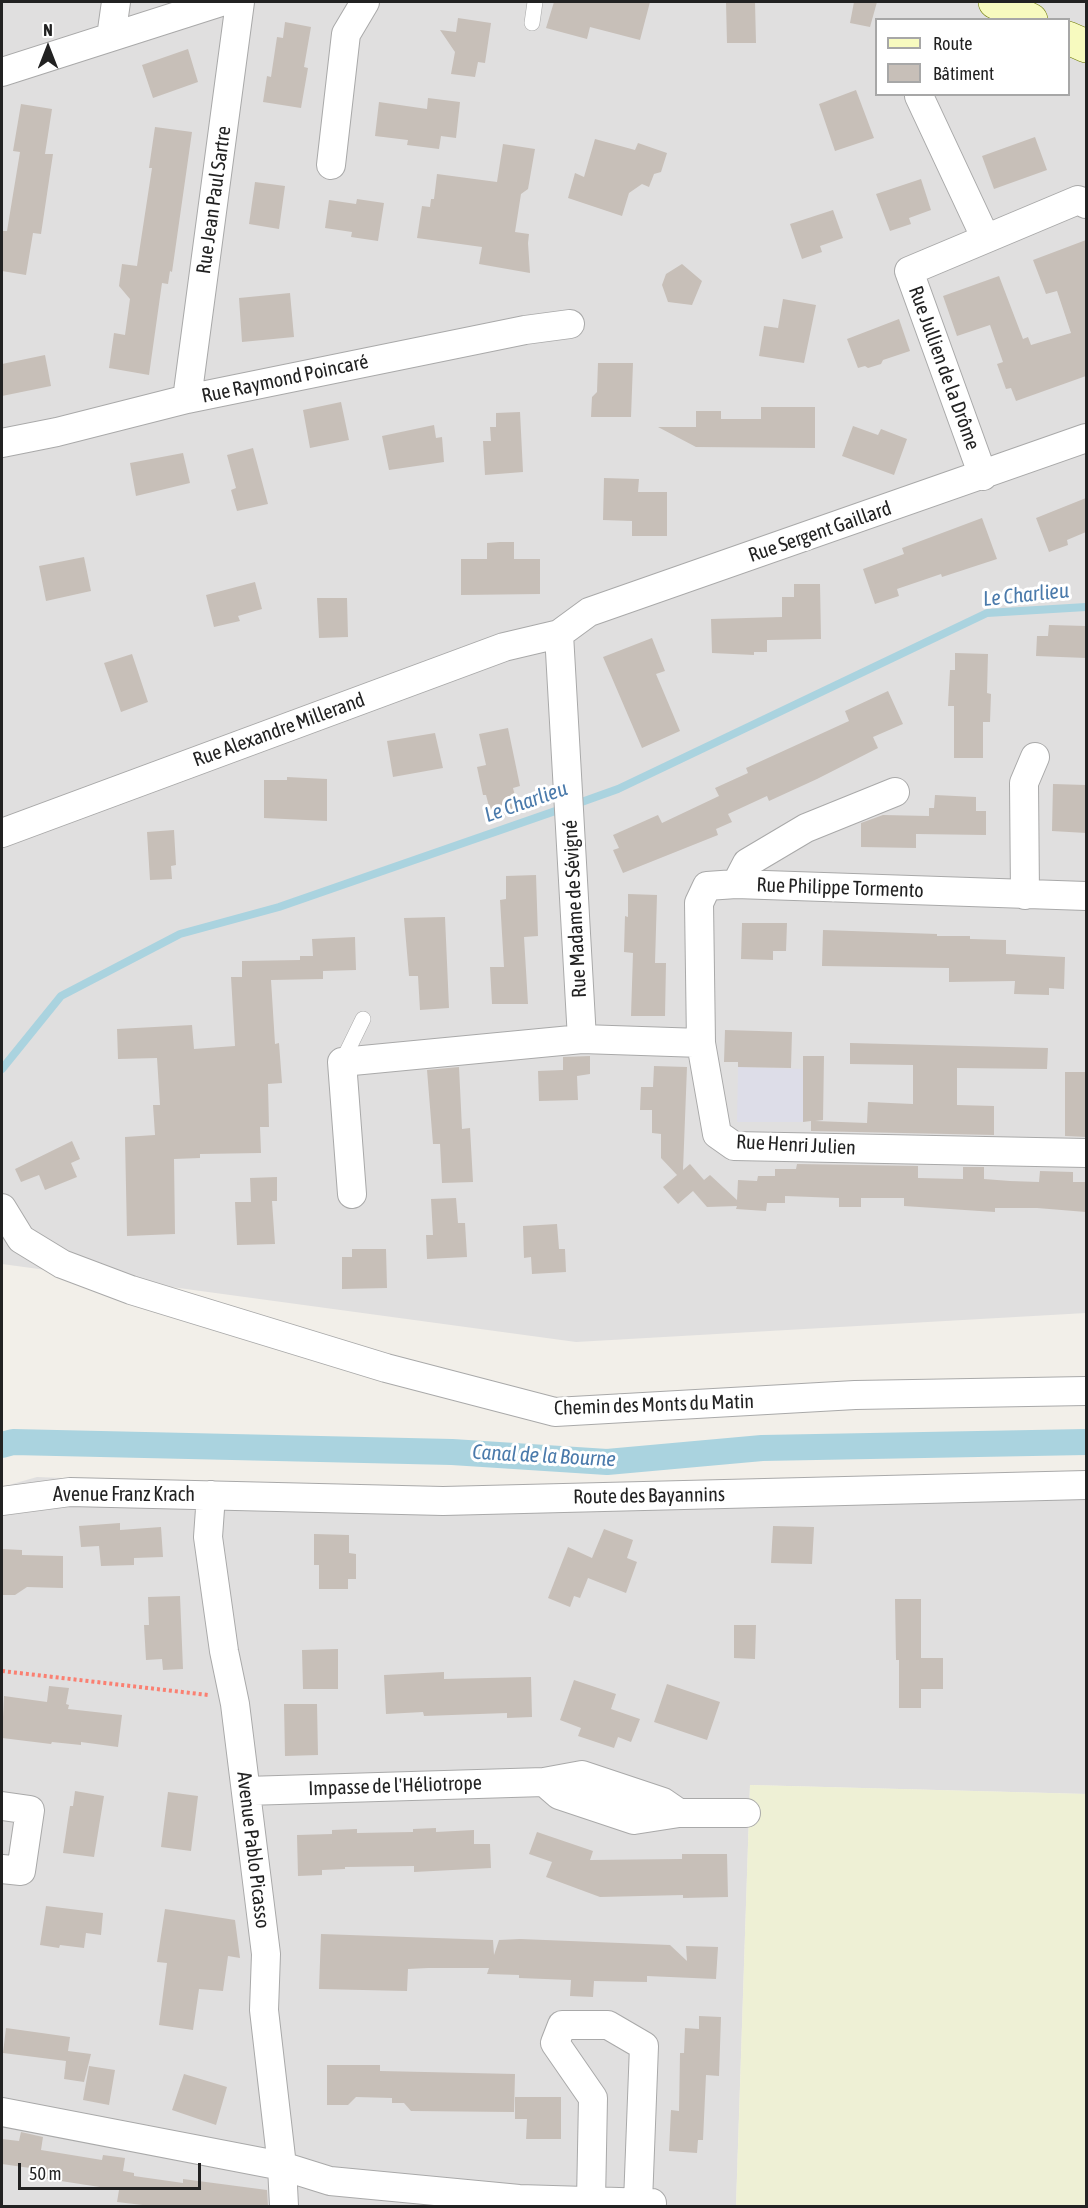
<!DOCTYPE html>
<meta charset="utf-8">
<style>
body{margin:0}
#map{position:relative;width:1088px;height:2208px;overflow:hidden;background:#f2efe9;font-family:"Asap Condensed",sans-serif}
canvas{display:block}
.frame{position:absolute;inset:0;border:3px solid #222;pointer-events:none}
.legend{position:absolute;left:875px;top:18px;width:195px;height:78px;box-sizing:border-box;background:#fff;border:2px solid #a7a7a7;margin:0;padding:8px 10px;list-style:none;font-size:18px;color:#222}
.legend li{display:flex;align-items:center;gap:12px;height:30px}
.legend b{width:30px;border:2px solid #a7a7a7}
.north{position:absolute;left:18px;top:18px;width:60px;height:60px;-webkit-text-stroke:4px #fff;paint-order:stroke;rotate:0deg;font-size:16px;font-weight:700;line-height:24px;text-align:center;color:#222}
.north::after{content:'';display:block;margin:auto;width:21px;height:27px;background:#222;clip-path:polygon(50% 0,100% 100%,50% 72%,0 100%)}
.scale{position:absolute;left:18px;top:2163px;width:183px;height:27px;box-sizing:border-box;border:3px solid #222;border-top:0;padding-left:8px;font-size:18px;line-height:21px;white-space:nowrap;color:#222;-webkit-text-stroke:4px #fff;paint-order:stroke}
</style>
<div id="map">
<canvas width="1088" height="2208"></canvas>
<div class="frame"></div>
<ul class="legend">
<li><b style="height:8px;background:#f7fabf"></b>Route</li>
<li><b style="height:16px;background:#c7bfb8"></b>Bâtiment</li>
</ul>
<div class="north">N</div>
<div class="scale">50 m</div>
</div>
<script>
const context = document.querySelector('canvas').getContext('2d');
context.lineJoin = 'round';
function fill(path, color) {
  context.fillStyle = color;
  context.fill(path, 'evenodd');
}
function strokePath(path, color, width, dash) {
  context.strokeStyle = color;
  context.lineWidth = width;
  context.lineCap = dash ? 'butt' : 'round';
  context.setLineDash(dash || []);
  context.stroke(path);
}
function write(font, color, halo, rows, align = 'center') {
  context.font = font + ' "Asap Condensed",sans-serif';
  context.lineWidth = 6;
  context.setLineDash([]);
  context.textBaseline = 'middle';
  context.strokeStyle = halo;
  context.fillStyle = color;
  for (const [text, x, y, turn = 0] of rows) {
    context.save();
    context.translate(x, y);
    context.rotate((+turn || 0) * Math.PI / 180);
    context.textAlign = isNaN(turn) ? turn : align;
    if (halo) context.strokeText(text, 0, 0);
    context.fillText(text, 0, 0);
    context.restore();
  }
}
fill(new Path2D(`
 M 2,2 L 1086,2 L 1086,1313 L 576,1342 L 2,1264 ZM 876,20 L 1068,20 L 1068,94 L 876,94 Z
 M 37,1477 L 774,1507 L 1086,1487 L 1086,1794 L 750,1785 L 736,2206 L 2,2206 L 2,1487 Z`), '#e0dfdf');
fill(new Path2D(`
 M 750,1785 L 1086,1794 L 1086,2206 L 736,2206 Z`), '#eef0d5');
fill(new Path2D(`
 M 738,1067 L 803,1069 L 803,1122 L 737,1122 Z`), '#dddde8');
strokePath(new Path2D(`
 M 576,804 L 618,789 L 987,613 L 1086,607
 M 2,1069 L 61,996 L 180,934 L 279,907 L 564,808`), '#aad3df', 8);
strokePath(new Path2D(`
 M 2,1445 L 13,1442 L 452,1452 L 607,1462 L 762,1448 L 1086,1442`), '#aad3df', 26);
fill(new Path2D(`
 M 554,2 L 650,2 L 640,40 L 590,27 L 587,39 L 546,28 Z
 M 726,2 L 755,2 L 756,43 L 727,43 Z
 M 854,2 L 877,2 L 870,27 L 850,23 Z
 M 458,18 L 491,23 L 485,63 L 478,62 L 475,77 L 451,74 L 455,52 L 440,30 L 456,32 Z
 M 285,22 L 311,27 L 304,67 L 308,68 L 301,108 L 263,102 L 267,76 L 271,77 L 277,37 L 283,38 Z
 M 188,49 L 198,82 L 153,98 L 142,65 Z
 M 856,90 L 874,138 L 835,151 L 819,104 Z
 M 428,98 L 460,102 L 456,138 L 441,136 L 439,149 L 407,145 L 408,140 L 375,136 L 379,102 L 427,109 Z
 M 21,104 L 52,109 L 45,154 L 53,154 L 41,234 L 33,233 L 26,275 L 2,271 L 2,231 L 7,231 L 20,152 L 13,151 Z
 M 155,127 L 192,132 L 172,272 L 170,271 L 168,284 L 162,283 L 161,290 L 149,375 L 109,368 L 114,333 L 125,335 L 130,299 L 119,286 L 122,264 L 137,266 L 152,168 L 149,168 Z
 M 1035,137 L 1047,170 L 994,189 L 982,156 Z
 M 595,139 L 635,150 L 638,143 L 667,153 L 661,172 L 654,174 L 649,187 L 642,184 L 629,193 L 622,216 L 568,198 L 575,173 L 584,177 Z
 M 503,144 L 535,149 L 528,189 L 521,194 L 515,232 L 529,234 L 528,243 L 530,273 L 479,264 L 482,247 L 417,238 L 422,206 L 430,207 L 431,199 L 434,199 L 437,174 L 497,182 Z
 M 921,179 L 931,210 L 909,218 L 911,224 L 890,231 L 876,194 Z
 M 255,182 L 285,186 L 279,229 L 249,224 Z
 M 357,199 L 384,203 L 378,241 L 351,237 L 352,232 L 325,228 L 329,200 L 356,204 Z
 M 833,210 L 843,238 L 820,246 L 822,252 L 802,259 L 790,224 Z
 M 1086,240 L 1086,376 L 1016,401 L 1011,388 L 1006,389 L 997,364 L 1003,362 L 990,325 L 957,336 L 943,296 L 999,276 L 1023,339 L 1028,337 L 1031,345 L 1071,333 L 1057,291 L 1046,294 L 1033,260 Z
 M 682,264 L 702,281 L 692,305 L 668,302 L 662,285 L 666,274 Z
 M 290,293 L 294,337 L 242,342 L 239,298 Z
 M 783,299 L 816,305 L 804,363 L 759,356 L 764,326 L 778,328 Z
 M 899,319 L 910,351 L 883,360 L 881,364 L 868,368 L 865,366 L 858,368 L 847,339 Z
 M 45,355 L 51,386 L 2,396 L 2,364 Z
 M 598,363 L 633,363 L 631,417 L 591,417 L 592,397 L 597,392 Z
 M 341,402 L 349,440 L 310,448 L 303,410 Z
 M 761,407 L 815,407 L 815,448 L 696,447 L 658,427 L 696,427 L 696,411 L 721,411 L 721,419 L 761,419 Z
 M 520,412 L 523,472 L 485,475 L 483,441 L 491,441 L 490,427 L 496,427 L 496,413 Z
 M 434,425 L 436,438 L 442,437 L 444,462 L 389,470 L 382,436 Z
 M 853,426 L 878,435 L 881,429 L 907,439 L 894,475 L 842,456 Z
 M 253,448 L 268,504 L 237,511 L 231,490 L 236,488 L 227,455 Z
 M 183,453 L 190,483 L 136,496 L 130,463 Z
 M 604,478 L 639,479 L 638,492 L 667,492 L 667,536 L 632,536 L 632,521 L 603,520 Z
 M 1086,498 L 1086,532 L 1067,540 L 1068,545 L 1049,552 L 1036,518 Z
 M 982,518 L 997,559 L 942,577 L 941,574 L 897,589 L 899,596 L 875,604 L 863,569 L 904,554 L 902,548 Z
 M 500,542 L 514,542 L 514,559 L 540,559 L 540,594 L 461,595 L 461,559 L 487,559 L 487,543 Z
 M 84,557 L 91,591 L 46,601 L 39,566 Z
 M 255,582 L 262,609 L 238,616 L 240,621 L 214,627 L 206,595 Z
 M 794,584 L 820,584 L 821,639 L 767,640 L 767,652 L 754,652 L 754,655 L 712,653 L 711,619 L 782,617 L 782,597 L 794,597 Z
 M 317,598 L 347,598 L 348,637 L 319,638 Z
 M 1049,625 L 1086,626 L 1086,658 L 1036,656 L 1037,636 L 1048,636 Z
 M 652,638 L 665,671 L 656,674 L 680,731 L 642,748 L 603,657 Z
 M 955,653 L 988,654 L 987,693 L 991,694 L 990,722 L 983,722 L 983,758 L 954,758 L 954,706 L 948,706 L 950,670 L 955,670 Z
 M 132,654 L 148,702 L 121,712 L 104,663 Z
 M 888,691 L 903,724 L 873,737 L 878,748 L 817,779 L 769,801 L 767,796 L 728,814 L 732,822 L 716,829 L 718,835 L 623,873 L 613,850 L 619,848 L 613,835 L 658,815 L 662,823 L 719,796 L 715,788 L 748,773 L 746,768 L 849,721 L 845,711 Z
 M 508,728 L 520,786 L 513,788 L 519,812 L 492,818 L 486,795 L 483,795 L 477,767 L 486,765 L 479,734 Z
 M 435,733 L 443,768 L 393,777 L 387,741 Z
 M 287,777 L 327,779 L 327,821 L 264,818 L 264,780 L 287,780 Z
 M 1053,784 L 1086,785 L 1086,833 L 1052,831 Z
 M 935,795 L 976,797 L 976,811 L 986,811 L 986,835 L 916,834 L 916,848 L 861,847 L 861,823 L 883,815 L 929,816 L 929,808 L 934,808 Z
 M 174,830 L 176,865 L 171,866 L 172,879 L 150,880 L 147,832 Z
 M 536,875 L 538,936 L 524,937 L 528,1004 L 492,1004 L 490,967 L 504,967 L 500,900 L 506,899 L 506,876 Z
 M 628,894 L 657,895 L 655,963 L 666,963 L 665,1016 L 631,1016 L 633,953 L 624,952 L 625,916 L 628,917 Z
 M 445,917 L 449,1008 L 420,1010 L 418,976 L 409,976 L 404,918 Z
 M 742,923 L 787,923 L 786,951 L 773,951 L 773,960 L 741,959 Z
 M 823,930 L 937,934 L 937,936 L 970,936 L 970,939 L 1006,940 L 1006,954 L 1065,957 L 1064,989 L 1049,988 L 1049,995 L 1014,994 L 1015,981 L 949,982 L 949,968 L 822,966 Z
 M 355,937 L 356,970 L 323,971 L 323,979 L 271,980 L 275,1044 L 279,1043 L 282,1083 L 268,1084 L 269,1127 L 260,1127 L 261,1153 L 200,1154 L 200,1158 L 174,1159 L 175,1234 L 127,1236 L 125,1137 L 155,1135 L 153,1105 L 160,1105 L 157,1058 L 118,1059 L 117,1029 L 192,1025 L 194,1049 L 235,1046 L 231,977 L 242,977 L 242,961 L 300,960 L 300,956 L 313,956 L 312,939 Z
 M 725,1030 L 792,1032 L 791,1068 L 738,1067 L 738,1062 L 724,1062 Z
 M 850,1043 L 1048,1048 L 1047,1069 L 957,1068 L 957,1105 L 994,1106 L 994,1135 L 811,1131 L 811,1121 L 803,1122 L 803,1056 L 824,1056 L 823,1120 L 815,1121 L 867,1123 L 868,1102 L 913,1104 L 913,1065 L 850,1064 Z
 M 590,1056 L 590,1074 L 577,1076 L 578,1100 L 539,1101 L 538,1071 L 563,1070 L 563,1057 Z
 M 654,1066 L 687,1067 L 683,1170 L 690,1164 L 704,1180 L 710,1175 L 737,1200 L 738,1180 L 757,1181 L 758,1176 L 775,1176 L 775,1169 L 796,1169 L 797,1164 L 918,1166 L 918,1178 L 963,1179 L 963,1167 L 984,1167 L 984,1179 L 1010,1181 L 1039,1182 L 1040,1171 L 1073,1172 L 1073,1182 L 1086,1182 L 1086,1212 L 1037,1208 L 995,1208 L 995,1212 L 904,1206 L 904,1198 L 861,1198 L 861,1207 L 839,1207 L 839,1198 L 785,1196 L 785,1203 L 767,1203 L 766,1211 L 736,1209 L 737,1206 L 707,1207 L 693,1191 L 678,1204 L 663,1187 L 677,1175 L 661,1158 L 661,1134 L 652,1133 L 652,1110 L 640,1110 L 641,1087 L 653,1087 Z
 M 459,1067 L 462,1129 L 470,1128 L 473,1182 L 442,1183 L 440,1144 L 433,1144 L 427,1070 Z
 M 1065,1072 L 1086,1072 L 1086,1137 L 1065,1136 Z
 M 72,1141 L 80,1159 L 71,1163 L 77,1177 L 45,1190 L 39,1175 L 21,1182 L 15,1169 Z
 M 277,1177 L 277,1201 L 272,1201 L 275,1244 L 237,1245 L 235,1202 L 251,1202 L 250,1178 Z
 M 456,1198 L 458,1223 L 465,1223 L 467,1257 L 427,1259 L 426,1235 L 433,1235 L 431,1199 Z
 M 557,1224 L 559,1249 L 565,1249 L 566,1272 L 532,1274 L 531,1257 L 524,1258 L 523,1226 Z
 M 352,1249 L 386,1249 L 387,1288 L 342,1289 L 342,1257 L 352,1257 Z
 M 120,1523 L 120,1530 L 161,1527 L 163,1557 L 134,1558 L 134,1565 L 101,1566 L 99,1546 L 81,1547 L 79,1526 Z
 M 773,1526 L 814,1527 L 812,1564 L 771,1563 Z
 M 604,1529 L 633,1540 L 627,1558 L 637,1562 L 626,1593 L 588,1578 L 580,1598 L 574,1596 L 570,1607 L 548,1598 L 568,1547 L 592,1558 Z
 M 314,1534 L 349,1535 L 349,1553 L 356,1554 L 356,1579 L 348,1579 L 348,1589 L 319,1589 L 319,1565 L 314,1565 Z
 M 2,1549 L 22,1550 L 22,1555 L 63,1556 L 63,1588 L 27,1587 L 15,1595 L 2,1595 Z
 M 180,1596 L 183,1669 L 163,1670 L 162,1659 L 146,1660 L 144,1625 L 149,1625 L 148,1597 Z
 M 895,1599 L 921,1599 L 921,1658 L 943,1658 L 943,1689 L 921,1689 L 921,1708 L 899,1708 L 899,1660 L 896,1660 Z
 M 734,1625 L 756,1625 L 755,1659 L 734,1658 Z
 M 338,1649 L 338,1689 L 303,1689 L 302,1650 Z
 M 444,1672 L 444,1679 L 531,1677 L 532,1717 L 507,1718 L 507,1713 L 424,1716 L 423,1712 L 386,1714 L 384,1675 Z
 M 574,1680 L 616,1694 L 611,1709 L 640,1719 L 631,1742 L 618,1737 L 614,1748 L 578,1736 L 581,1728 L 560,1720 Z
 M 667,1684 L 720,1702 L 707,1740 L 654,1722 Z
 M 49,1686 L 69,1688 L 66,1704 L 69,1705 L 68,1709 L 122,1715 L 118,1747 L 81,1742 L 81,1745 L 52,1742 L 51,1744 L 2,1738 L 4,1696 L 47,1702 Z
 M 284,1704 L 317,1704 L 318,1755 L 285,1756 Z
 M 75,1791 L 104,1796 L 94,1857 L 63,1853 L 70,1806 L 73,1806 Z
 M 168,1792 L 198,1796 L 191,1851 L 161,1847 Z
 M 436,1828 L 436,1832 L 474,1830 L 474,1844 L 490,1844 L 491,1868 L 414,1872 L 414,1866 L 345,1867 L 345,1869 L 322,1870 L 322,1875 L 298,1876 L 297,1835 L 332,1834 L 332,1830 L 357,1829 L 357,1833 L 413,1832 L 413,1829 Z
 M 537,1832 L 593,1851 L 590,1860 L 682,1859 L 682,1854 L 727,1854 L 728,1897 L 683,1898 L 683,1895 L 600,1897 L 546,1877 L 552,1862 L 529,1854 Z
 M 46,1906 L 103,1913 L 101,1935 L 86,1933 L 84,1948 L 60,1945 L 59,1948 L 40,1945 Z
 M 165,1909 L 235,1920 L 240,1958 L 228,1956 L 223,1991 L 199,1989 L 193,2030 L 159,2025 L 167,1963 L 157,1962 Z
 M 321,1934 L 493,1940 L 494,1955 L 499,1940 L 520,1939 L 670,1945 L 687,1961 L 686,1946 L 718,1947 L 716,1979 L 647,1976 L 647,1982 L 594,1981 L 593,1997 L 570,1996 L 571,1980 L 519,1978 L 519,1975 L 487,1974 L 489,1968 L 428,1968 L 408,1969 L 407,1991 L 319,1989 Z
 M 699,2016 L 721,2017 L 719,2076 L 706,2075 L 703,2140 L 698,2140 L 697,2153 L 669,2151 L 671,2110 L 679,2111 L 680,2053 L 684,2053 L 685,2028 L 699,2029 Z
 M 6,2028 L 70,2037 L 68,2051 L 91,2054 L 84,2082 L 64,2079 L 66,2061 L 3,2053 Z
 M 327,2065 L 380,2065 L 380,2071 L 515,2074 L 514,2112 L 411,2111 L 404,2103 L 392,2103 L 392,2098 L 356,2097 L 348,2105 L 327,2105 Z
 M 89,2066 L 115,2070 L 109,2105 L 83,2100 Z
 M 184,2074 L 227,2087 L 216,2125 L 172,2110 Z
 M 515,2097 L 561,2097 L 561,2139 L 526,2139 L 527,2119 L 515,2119 Z
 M 21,2132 L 43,2137 L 41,2150 L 102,2160 L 103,2155 L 125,2158 L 123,2171 L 134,2173 L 134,2176 L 183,2183 L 183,2179 L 267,2190 L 268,2206 L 151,2206 L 117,2202 L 119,2190 L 35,2177 L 37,2169 L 2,2164 L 2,2139 L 19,2141 Z`), '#c7bfb8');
const service = new Path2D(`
 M 532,23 L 535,2
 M 342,1062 L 363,1019`);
const minor = new Path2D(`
 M 111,37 L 116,2
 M 2,72 L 221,2
 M 919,96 L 985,237
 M 331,165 L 346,34 L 365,2
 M 187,399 L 240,2
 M 2,443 L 57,432 L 187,399 L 525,330 L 570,324
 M 983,476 L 909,271 L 1078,200 L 1086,204
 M 559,634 L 582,1039
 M 2,833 L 504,647 L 559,634 L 589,612 L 1086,438
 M 736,884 L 747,863 L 806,828 L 895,792
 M 1025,895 L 1024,783 L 1035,757
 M 1086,896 L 736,884 L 707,886 L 699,903 L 701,1043 L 717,1134 L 734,1146 L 1086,1153
 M 352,1194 L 342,1062 L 582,1039 L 701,1043
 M 2,1208 L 21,1239 L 62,1264 L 131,1290 L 386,1368 L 555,1412 L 855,1395 L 1086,1391
 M 211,1495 L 208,1537 L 224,1651 L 235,1704 L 266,1954 L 264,2010 L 282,2166 L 284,2206
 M 2,1501 L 70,1492 L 443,1501 L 1086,1485
 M 544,1782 L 559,1795 L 634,1820 L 679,1813 L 746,1813
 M 246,1791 L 544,1782 L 582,1775 L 663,1802 L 679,1813
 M 2,1806 L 30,1810 L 21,1871 L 2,1869
 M 2,2112 L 282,2166 L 330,2181 L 519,2199 L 652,2203
 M 591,2201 L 593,2098 L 555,2043 L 562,2025 L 608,2025 L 644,2046 L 638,2202`);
const secondary = new Path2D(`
 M 995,2 L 1031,20
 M 1068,38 L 1086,46`);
strokePath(service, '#a9a9a9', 16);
strokePath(minor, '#a9a9a9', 30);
strokePath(secondary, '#707d05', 34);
strokePath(new Path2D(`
 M 2,1671 L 208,1695`), '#fa8072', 4, [3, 3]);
strokePath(service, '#fff', 15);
strokePath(minor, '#fff', 28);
strokePath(secondary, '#f7fabf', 33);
write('20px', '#222', '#fff', [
 ["Rue Jean Paul Sartre",214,200,-82],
 ["Rue Jullien de la Drôme",944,368,70],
 ["Rue Raymond Poincaré",285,379,-12],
 ["Rue Sergent Gaillard",820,532,-19],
 ["Rue Alexandre Millerand",279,730,-20],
 ["Rue Philippe Tormento",840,888,2],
 ["Rue Madame de Sévigné",575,909,-93],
 ["Rue Henri Julien",796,1145,3],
 ["Chemin des Monts du Matin",654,1405,-2],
 ["Avenue Franz Krach",124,1495],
 ["Route des Bayannins",649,1496,-1],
 ["Impasse de l'Héliotrope",395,1786,-2],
 ["Avenue Pablo Picasso",253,1850,83]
]);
write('italic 21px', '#4a7aab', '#fff', [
 ["Le Charlieu",1026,595,-6],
 ["Le Charlieu",526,802,-19],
 ["Canal de la Bourne",544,1456,3]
]);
</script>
